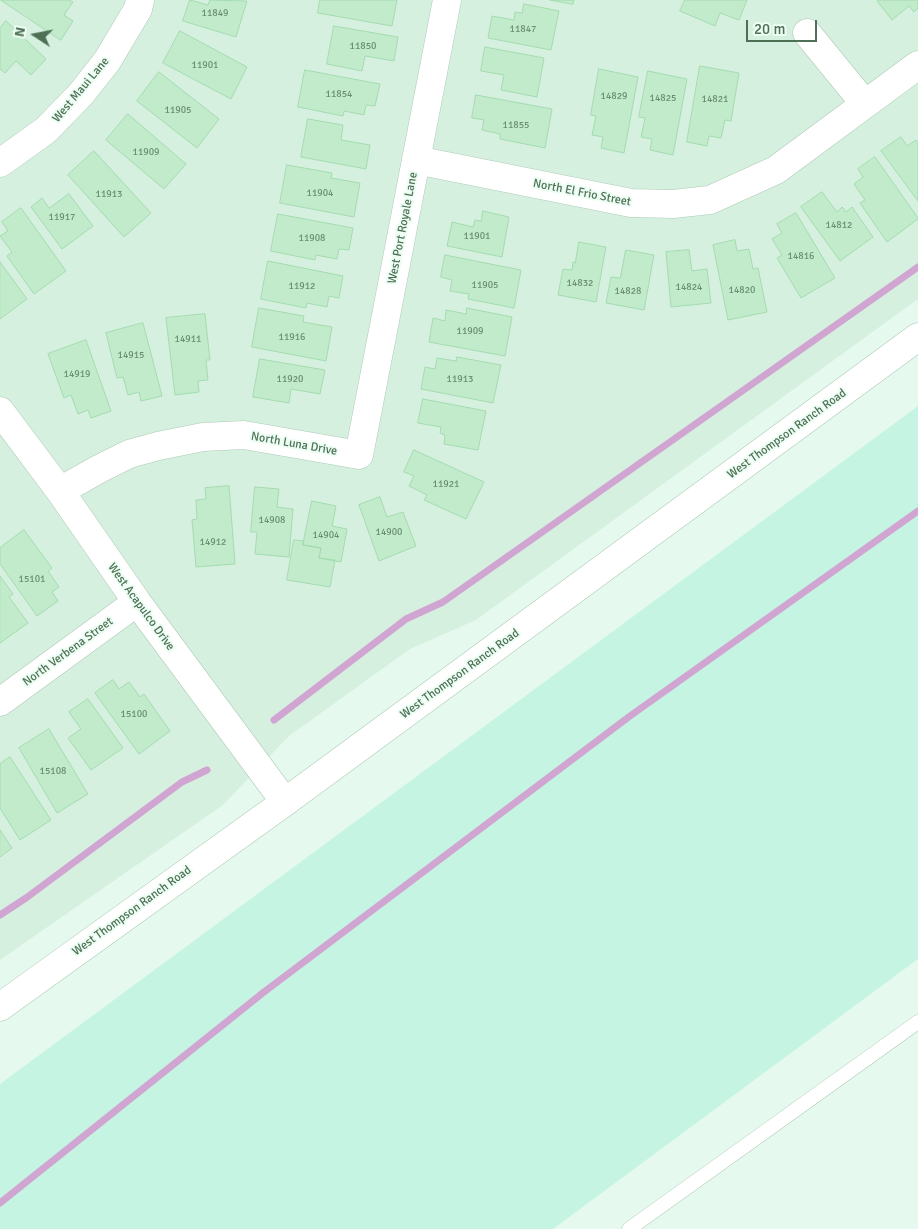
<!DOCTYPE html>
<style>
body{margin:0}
#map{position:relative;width:918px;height:1229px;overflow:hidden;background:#e6f9ef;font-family:Signika,sans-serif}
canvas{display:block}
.north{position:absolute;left:10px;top:10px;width:50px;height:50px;-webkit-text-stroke:4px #ecfdf3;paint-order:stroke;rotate:281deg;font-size:14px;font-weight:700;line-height:20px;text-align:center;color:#4e7055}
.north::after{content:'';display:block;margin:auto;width:18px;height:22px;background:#4e7055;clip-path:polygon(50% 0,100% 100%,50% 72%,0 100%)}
.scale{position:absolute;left:746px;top:20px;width:71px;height:22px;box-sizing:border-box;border:2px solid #4e7055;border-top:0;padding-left:6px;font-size:15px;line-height:18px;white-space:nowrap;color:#4e7055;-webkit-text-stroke:4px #ecfdf3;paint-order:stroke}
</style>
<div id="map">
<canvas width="918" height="1229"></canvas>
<div class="north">N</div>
<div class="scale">20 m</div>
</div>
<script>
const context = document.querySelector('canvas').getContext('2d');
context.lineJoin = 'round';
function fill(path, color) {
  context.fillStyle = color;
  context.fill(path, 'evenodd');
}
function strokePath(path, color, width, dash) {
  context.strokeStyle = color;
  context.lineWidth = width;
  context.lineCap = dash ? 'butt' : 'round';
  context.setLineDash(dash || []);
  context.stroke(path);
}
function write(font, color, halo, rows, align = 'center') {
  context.font = font + ' Signika,sans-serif';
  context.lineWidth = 4;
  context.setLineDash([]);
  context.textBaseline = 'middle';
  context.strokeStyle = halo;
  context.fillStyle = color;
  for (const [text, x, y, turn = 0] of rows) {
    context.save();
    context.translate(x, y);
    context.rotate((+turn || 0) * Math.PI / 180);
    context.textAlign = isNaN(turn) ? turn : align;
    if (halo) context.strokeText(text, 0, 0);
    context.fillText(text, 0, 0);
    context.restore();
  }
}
fill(new Path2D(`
 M 0,0 L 918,0 L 918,299 L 476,620 L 410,649 L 289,736 L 223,805 L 0,960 Z`), '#d6f0e0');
fill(new Path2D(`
 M 918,406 L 918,959 L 553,1229 L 0,1229 L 0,1084 Z`), '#c5f5e2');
strokePath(new Path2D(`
 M 274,720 L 406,619 L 443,602 L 918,267
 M 0,915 L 26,898 L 182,782 L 207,770
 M 0,1203 L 264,992 L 630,716 L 918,511`), '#d1a5d1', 7);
const building = new Path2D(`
 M 1,0 L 69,0 L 73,2 L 64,15 L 73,21 L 61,40 Z
 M 190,0 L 208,5 L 210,0 L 247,1 L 236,37 L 183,21 Z
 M 320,0 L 397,0 L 392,26 L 318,13 Z
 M 550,0 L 574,0 L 573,4 Z
 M 685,0 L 747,0 L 739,20 L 720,13 L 715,26 L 680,11 Z
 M 878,0 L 918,0 L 918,8 L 914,12 L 909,6 L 892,20 L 877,1 Z
 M 524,4 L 559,11 L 551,50 L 488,38 L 492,16 L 514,20 L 515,12 L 522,13 Z
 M 6,21 L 46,59 L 31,75 L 16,61 L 5,73 L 0,69 L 0,28 Z
 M 334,26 L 398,37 L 394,61 L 365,56 L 362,71 L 327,64 Z
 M 180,31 L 247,67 L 231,99 L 163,63 Z
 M 485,47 L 544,58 L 537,97 L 501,90 L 504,75 L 481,71 Z
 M 700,66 L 739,73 L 731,121 L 725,120 L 721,138 L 709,136 L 707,146 L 687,142 Z
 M 599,69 L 638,77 L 624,153 L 601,148 L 603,137 L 592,135 L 596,116 L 591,115 Z
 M 305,70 L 380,84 L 375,106 L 366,105 L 364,115 L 344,111 L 343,116 L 298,107 Z
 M 648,71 L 687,79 L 673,155 L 650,150 L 652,139 L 641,137 L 645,118 L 639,117 Z
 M 159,72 L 219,119 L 197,148 L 137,101 Z
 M 476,95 L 552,109 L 545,148 L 500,139 L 500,134 L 482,130 L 484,120 L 472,118 Z
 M 128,114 L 186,164 L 164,189 L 106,140 Z
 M 308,119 L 343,125 L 341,140 L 370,145 L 366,169 L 301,157 Z
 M 901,137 L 907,146 L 916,140 L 918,143 L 918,201 L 881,151 Z
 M 94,151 L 151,213 L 124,237 L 68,175 Z
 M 875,157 L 918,218 L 918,219 L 887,242 L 860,203 L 865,200 L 854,184 L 863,177 L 858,169 Z
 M 287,165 L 332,173 L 331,178 L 360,183 L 354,217 L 280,203 Z
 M 822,192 L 837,212 L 842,207 L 846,212 L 852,207 L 873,237 L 840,261 L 801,207 Z
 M 69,194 L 93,226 L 62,249 L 31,207 L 42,198 L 49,208 Z
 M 21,208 L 66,271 L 34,294 L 7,256 L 12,252 L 0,236 L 8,231 L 2,222 Z
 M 483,211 L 509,217 L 502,257 L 447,246 L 452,222 L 473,227 L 475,220 L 481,221 Z
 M 796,213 L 835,278 L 801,298 L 777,258 L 782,255 L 772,239 L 782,233 L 777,224 Z
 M 278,214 L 353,228 L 349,250 L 339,249 L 337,259 L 316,255 L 315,260 L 271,251 Z
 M 735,240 L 737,251 L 749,249 L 753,269 L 758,268 L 767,312 L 728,320 L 713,245 Z
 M 579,242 L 606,247 L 596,302 L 558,295 L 563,269 L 572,270 L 573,262 L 575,263 Z
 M 626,250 L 654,255 L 644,310 L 606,303 L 611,277 L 620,278 Z
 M 689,250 L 692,271 L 707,269 L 711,303 L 671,307 L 666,252 Z
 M 445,255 L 521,270 L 514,308 L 468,299 L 469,294 L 450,291 L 452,280 L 441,277 Z
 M 268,261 L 343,276 L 339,298 L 329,296 L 327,307 L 307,303 L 306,308 L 261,299 Z
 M 0,262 L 27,299 L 0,319 Z
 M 259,308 L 304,316 L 303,322 L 332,327 L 326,361 L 252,347 Z
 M 467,308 L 512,317 L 505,356 L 429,342 L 433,318 L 445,321 L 446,310 L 466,314 Z
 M 205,314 L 210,360 L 206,360 L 208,380 L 198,381 L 199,392 L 175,395 L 166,318 Z
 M 143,323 L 162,396 L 141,401 L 139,392 L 128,395 L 123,377 L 117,378 L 106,333 Z
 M 86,340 L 111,411 L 91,418 L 88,410 L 78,414 L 71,395 L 64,398 L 48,354 Z
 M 457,357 L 501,365 L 493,403 L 421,389 L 425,367 L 435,369 L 437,358 L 456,361 Z
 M 260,359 L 325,370 L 320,394 L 291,389 L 289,403 L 253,397 Z
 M 423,399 L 486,411 L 478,450 L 444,444 L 445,435 L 440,433 L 441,427 L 418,423 Z
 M 414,450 L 484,482 L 466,519 L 424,500 L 427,495 L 409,486 L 414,476 L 404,472 Z
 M 229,486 L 235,564 L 196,567 L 192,520 L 197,519 L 196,500 L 206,499 L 205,488 Z
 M 255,487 L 279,489 L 277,507 L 293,509 L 289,557 L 255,554 L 257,532 L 251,532 Z
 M 380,497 L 387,517 L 403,512 L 416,546 L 379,561 L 359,505 Z
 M 312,501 L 336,506 L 332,526 L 347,529 L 341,562 L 319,558 L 321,548 L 303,545 Z
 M 24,530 L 52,568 L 48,571 L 59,587 L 52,592 L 58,601 L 37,616 L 0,564 L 0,548 Z
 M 294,540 L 304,541 L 303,545 L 321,548 L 319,558 L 335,560 L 330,587 L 287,580 Z
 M 0,576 L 13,594 L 9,597 L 28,623 L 0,643 Z
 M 113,680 L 119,689 L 129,682 L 140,697 L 144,694 L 170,731 L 139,754 L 95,693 Z
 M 88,699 L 123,748 L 91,770 L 68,738 L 81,729 L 69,712 Z
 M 49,729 L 88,794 L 57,813 L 19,748 Z
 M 10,757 L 51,820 L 20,840 L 0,808 L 0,764 Z
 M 0,830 L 12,848 L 0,857 Z`);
fill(building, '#c1ebcb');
strokePath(building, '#a4dcb0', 1);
const service = new Path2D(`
 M 629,1229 L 918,1022`);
const minor = new Path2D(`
 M 807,33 L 865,104
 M 416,160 L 631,203 L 673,204 L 710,200 L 776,170 L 918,65
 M 0,163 L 46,130 L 81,94 L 107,61 L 138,9 L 140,0
 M 0,411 L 60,491 L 137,602 L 285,802
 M 60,491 L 99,469 L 129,454 L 158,446 L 203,437 L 244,435 L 359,455 L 447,0
 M 0,702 L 137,602`);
const secondary = new Path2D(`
 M 0,1007 L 285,802 L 918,337`);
strokePath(service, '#aecab6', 15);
strokePath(minor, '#aecab6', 29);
strokePath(secondary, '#acccb5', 29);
strokePath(service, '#fff', 14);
strokePath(minor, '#fff', 28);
strokePath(secondary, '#fff', 28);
write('10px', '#6b8f72', null, [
 ["11849",215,13],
 ["11847",523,29],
 ["11850",363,46],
 ["11901",205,65],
 ["11854",339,94],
 ["14829",614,96],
 ["14825",663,98],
 ["14821",715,99],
 ["11905",178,110],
 ["11855",516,125],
 ["11909",146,152],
 ["11904",320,193],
 ["11913",109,194],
 ["11917",62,217],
 ["14812",839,225],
 ["11901",477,236],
 ["11908",312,238],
 ["14816",801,256],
 ["14832",580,283],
 ["11905",485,285],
 ["11912",302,286],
 ["14824",689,287],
 ["14820",742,290],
 ["14828",628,291],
 ["11909",470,331],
 ["11916",292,337],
 ["14911",188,339],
 ["14915",131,355],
 ["14919",77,374],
 ["11920",290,379],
 ["11913",460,379],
 ["11921",446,484],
 ["14908",272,520],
 ["14900",389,532],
 ["14904",326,535],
 ["14912",213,542],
 ["15101",32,579],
 ["15100",134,714],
 ["15108",53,771]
]);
write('12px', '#4e7055', '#ecfdf3', [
 ["West Maui Lane",81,90,-50],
 ["North El Frio Street",582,193,11],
 ["West Port Royale Lane",403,228,-79],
 ["West Thompson Ranch Road",787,434,-36],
 ["North Luna Drive",294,444,10],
 ["West Acapulco Drive",141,607,54],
 ["North Verbena Street",68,652,-36],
 ["West Thompson Ranch Road",460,674,-36],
 ["West Thompson Ranch Road",132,911,-36]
]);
</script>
